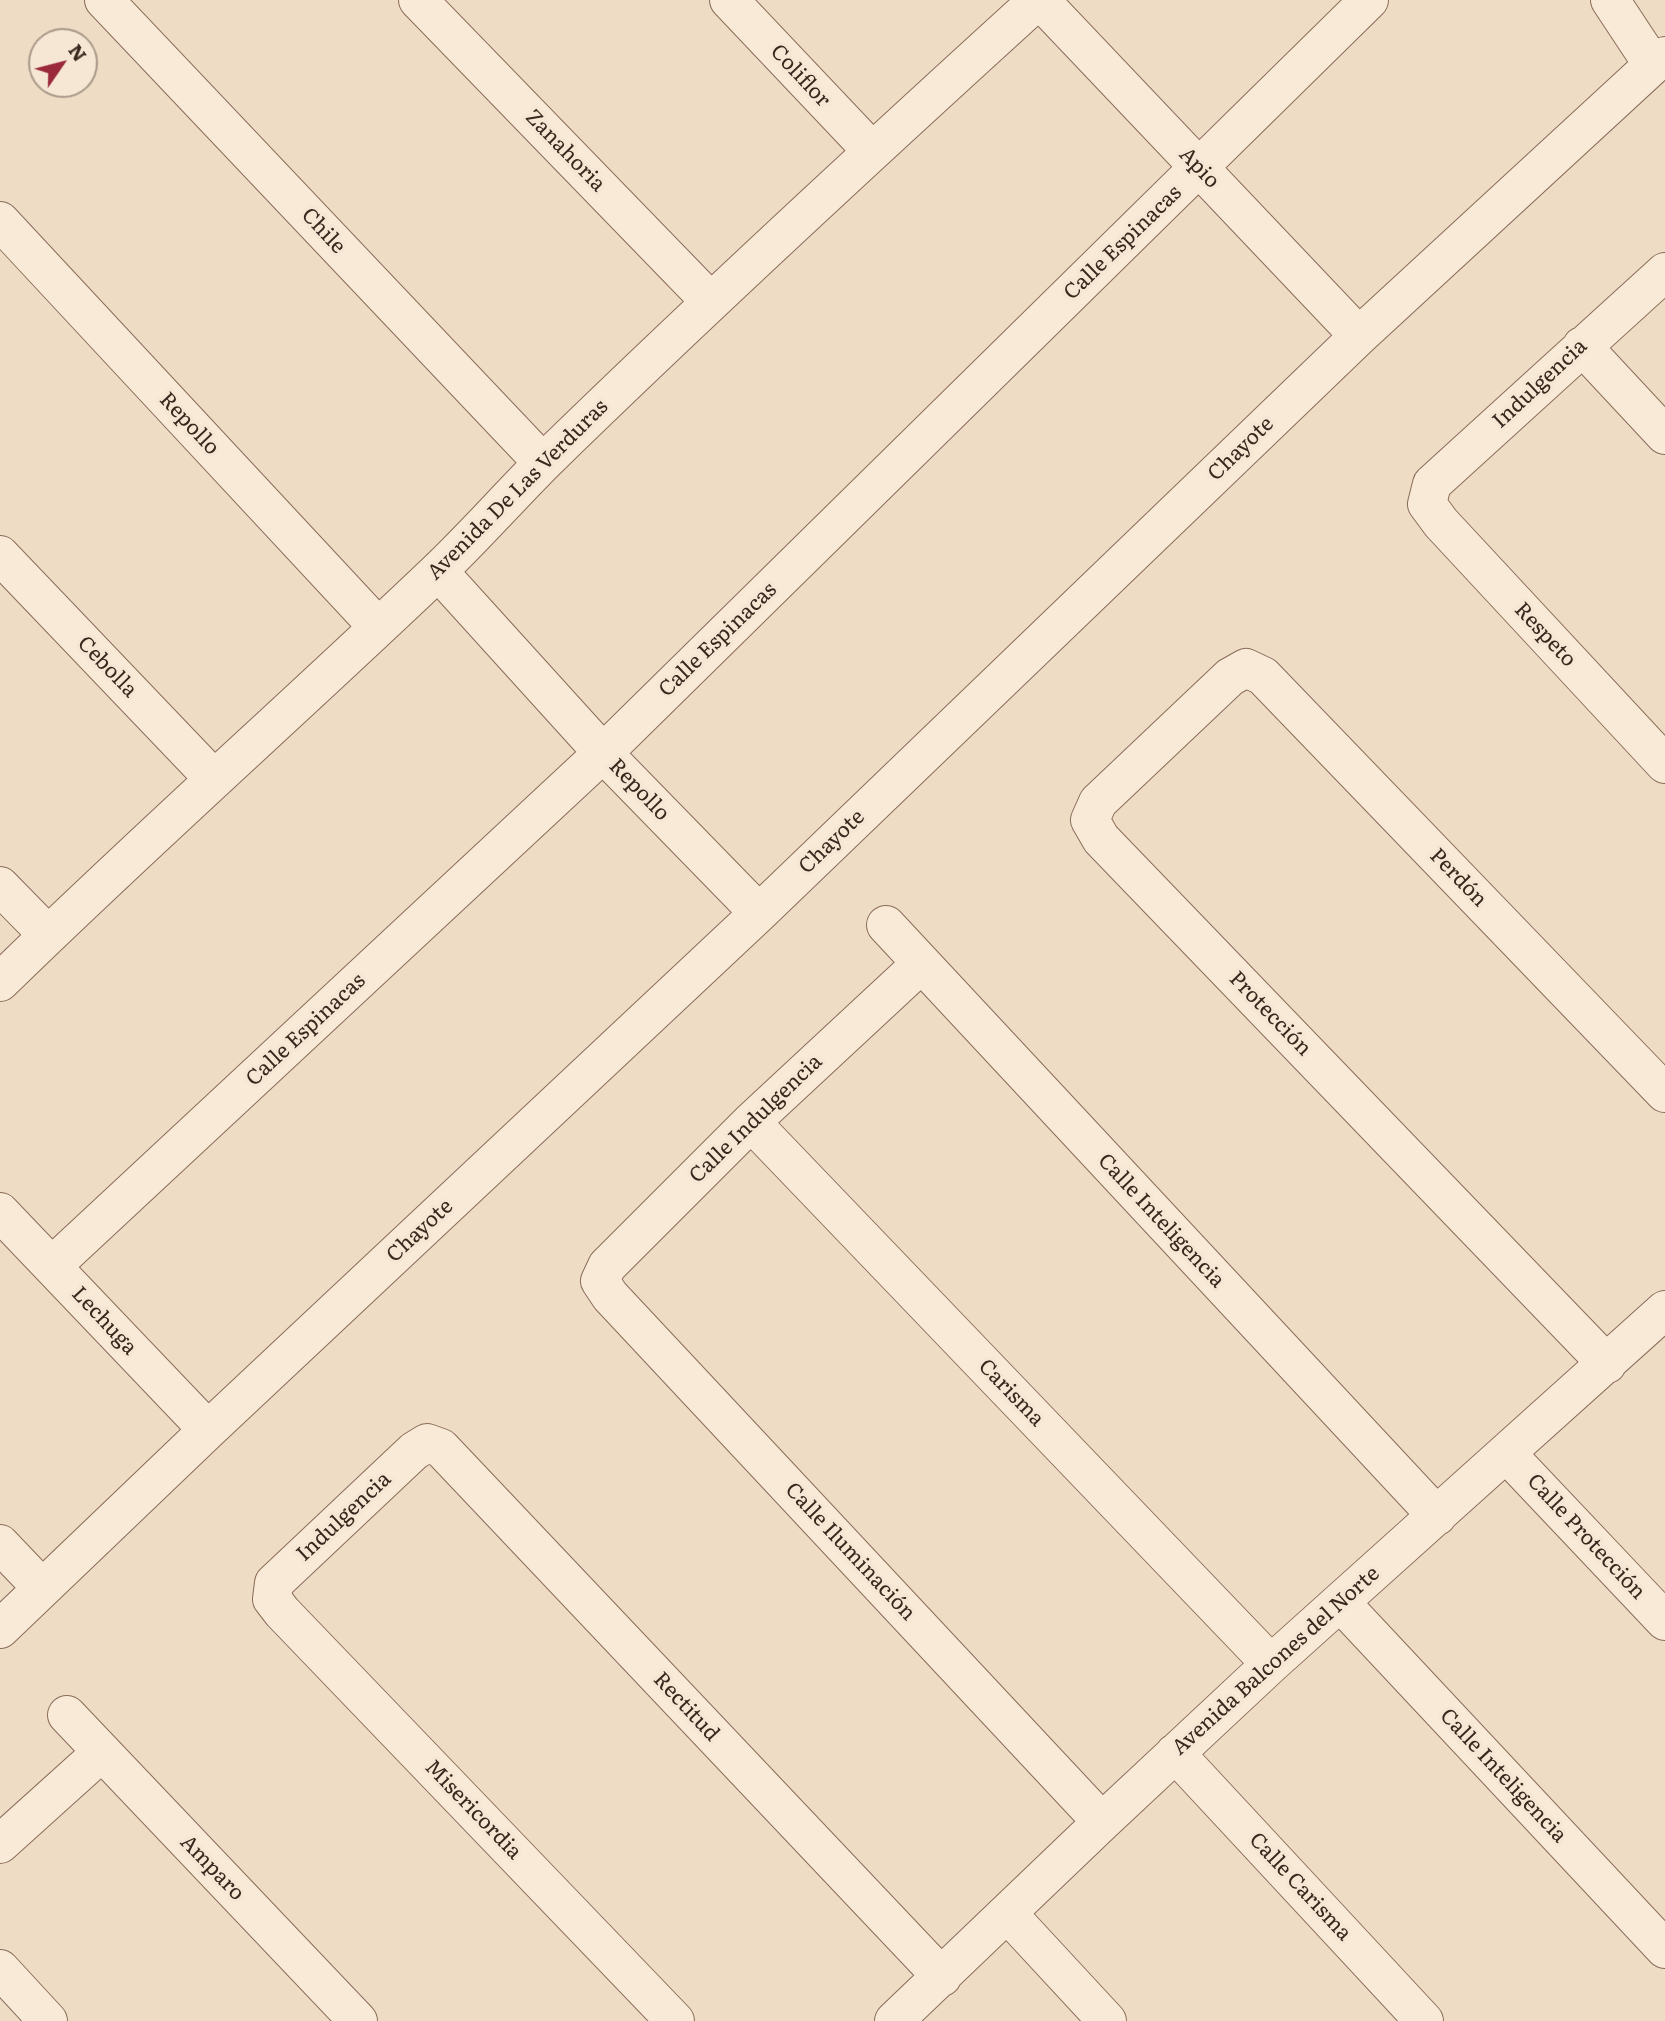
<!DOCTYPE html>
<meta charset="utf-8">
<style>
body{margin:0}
#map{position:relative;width:1665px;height:2021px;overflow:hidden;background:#efdcc4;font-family:Literata,serif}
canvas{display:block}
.north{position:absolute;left:28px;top:28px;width:70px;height:70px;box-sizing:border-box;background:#f6e7d4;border:2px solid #aa9a8b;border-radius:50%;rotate:55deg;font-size:19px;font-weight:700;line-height:28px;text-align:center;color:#39271e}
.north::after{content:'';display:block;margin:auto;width:24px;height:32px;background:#99293b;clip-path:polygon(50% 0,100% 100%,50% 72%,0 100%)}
</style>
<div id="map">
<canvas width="1665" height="2021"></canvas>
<div class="north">N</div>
</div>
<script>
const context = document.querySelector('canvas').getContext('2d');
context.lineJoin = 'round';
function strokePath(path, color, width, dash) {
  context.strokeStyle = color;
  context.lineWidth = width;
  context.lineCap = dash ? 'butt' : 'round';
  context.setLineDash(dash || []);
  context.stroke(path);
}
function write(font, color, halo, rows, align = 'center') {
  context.font = font + ' Literata,serif';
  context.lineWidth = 7;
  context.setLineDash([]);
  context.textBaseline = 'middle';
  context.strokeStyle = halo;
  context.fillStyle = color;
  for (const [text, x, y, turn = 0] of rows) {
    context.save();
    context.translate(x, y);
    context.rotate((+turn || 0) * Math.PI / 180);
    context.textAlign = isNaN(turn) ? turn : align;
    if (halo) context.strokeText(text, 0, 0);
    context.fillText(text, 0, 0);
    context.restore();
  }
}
const street = new Path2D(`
 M 104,0 L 543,463
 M 418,0 L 711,302
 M 729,0 L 872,151
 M 1040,0 L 1359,336
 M 1610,0 L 1653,65
 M 0,221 L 378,627
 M 1665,272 L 1432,484 L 1427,504 L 1441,523 L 1665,764
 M 1582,346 L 1665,435
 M 0,555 L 214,779
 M 438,571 L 603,753 L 759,913
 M 0,886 L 48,935
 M 886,925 L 1437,1516
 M 921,964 L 751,1122 L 607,1266 L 600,1281 L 610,1296 L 1102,1822
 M 0,982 C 142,843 291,711 435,574 C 473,538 508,498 545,461 C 706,304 872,151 1038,0
 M 751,1122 L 1271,1664
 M 0,1212 L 208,1430
 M 52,1266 L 603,753 L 1369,0
 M 1607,1364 L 1101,839 L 1090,820 L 1098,802 L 1230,677 L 1246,668 L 1263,676 L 1665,1093
 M 1506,1453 L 1665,1621
 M 0,1544 L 42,1588
 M 1340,1602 L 1665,1949
 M 0,1629 L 208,1430 L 759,913 L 1359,336 L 1653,65 L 1665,56
 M 67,1715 L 358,2021
 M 1175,1753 L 1424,2021
 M 0,1844 L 102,1752
 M 1007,1913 L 1107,2021
 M 0,1969 L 48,2021
 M 675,2021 L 282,1612 L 272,1599 L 274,1583 L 414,1451 L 427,1443 L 441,1448 L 942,1977
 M 894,2021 L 1102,1822 L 1271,1664 L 1665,1310`);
strokePath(street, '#8a6c5a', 40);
strokePath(street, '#f9ead8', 38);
write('21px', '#39271e', '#f6e7d4', [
 ["Coliflor",800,76,47],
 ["Zanahoria",565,151,46],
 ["Apio",1199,168,46],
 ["Chile",323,231,47],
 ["Calle Espinacas",1123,243,-44],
 ["Indulgencia",1540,384,-43],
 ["Repollo",189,424,47],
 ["Chayote",1241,449,-44],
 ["Avenida De Las Verduras",518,490,-45],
 ["Respeto",1545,635,47],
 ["Calle Espinacas",718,640,-44],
 ["Cebolla",107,667,46],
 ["Repollo",639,790,46],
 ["Chayote",832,842,-44],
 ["Perdón",1458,878,46],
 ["Protección",1270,1014,46],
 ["Calle Espinacas",306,1030,-43],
 ["Calle Indulgencia",756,1119,-44],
 ["Calle Inteligencia",1161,1221,47],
 ["Chayote",420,1231,-43],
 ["Lechuga",104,1321,47],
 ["Carisma",1011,1393,46],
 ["Indulgencia",344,1517,-43],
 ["Calle Protección",1586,1537,47],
 ["Calle Iluminación",850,1552,47],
 ["Avenida Balcones del Norte",1276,1661,-42],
 ["Rectitud",686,1707,47],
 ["Calle Inteligencia",1503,1776,47],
 ["Misericordia",473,1810,46],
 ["Amparo",212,1868,46],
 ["Calle Carisma",1300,1887,47]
]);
</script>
